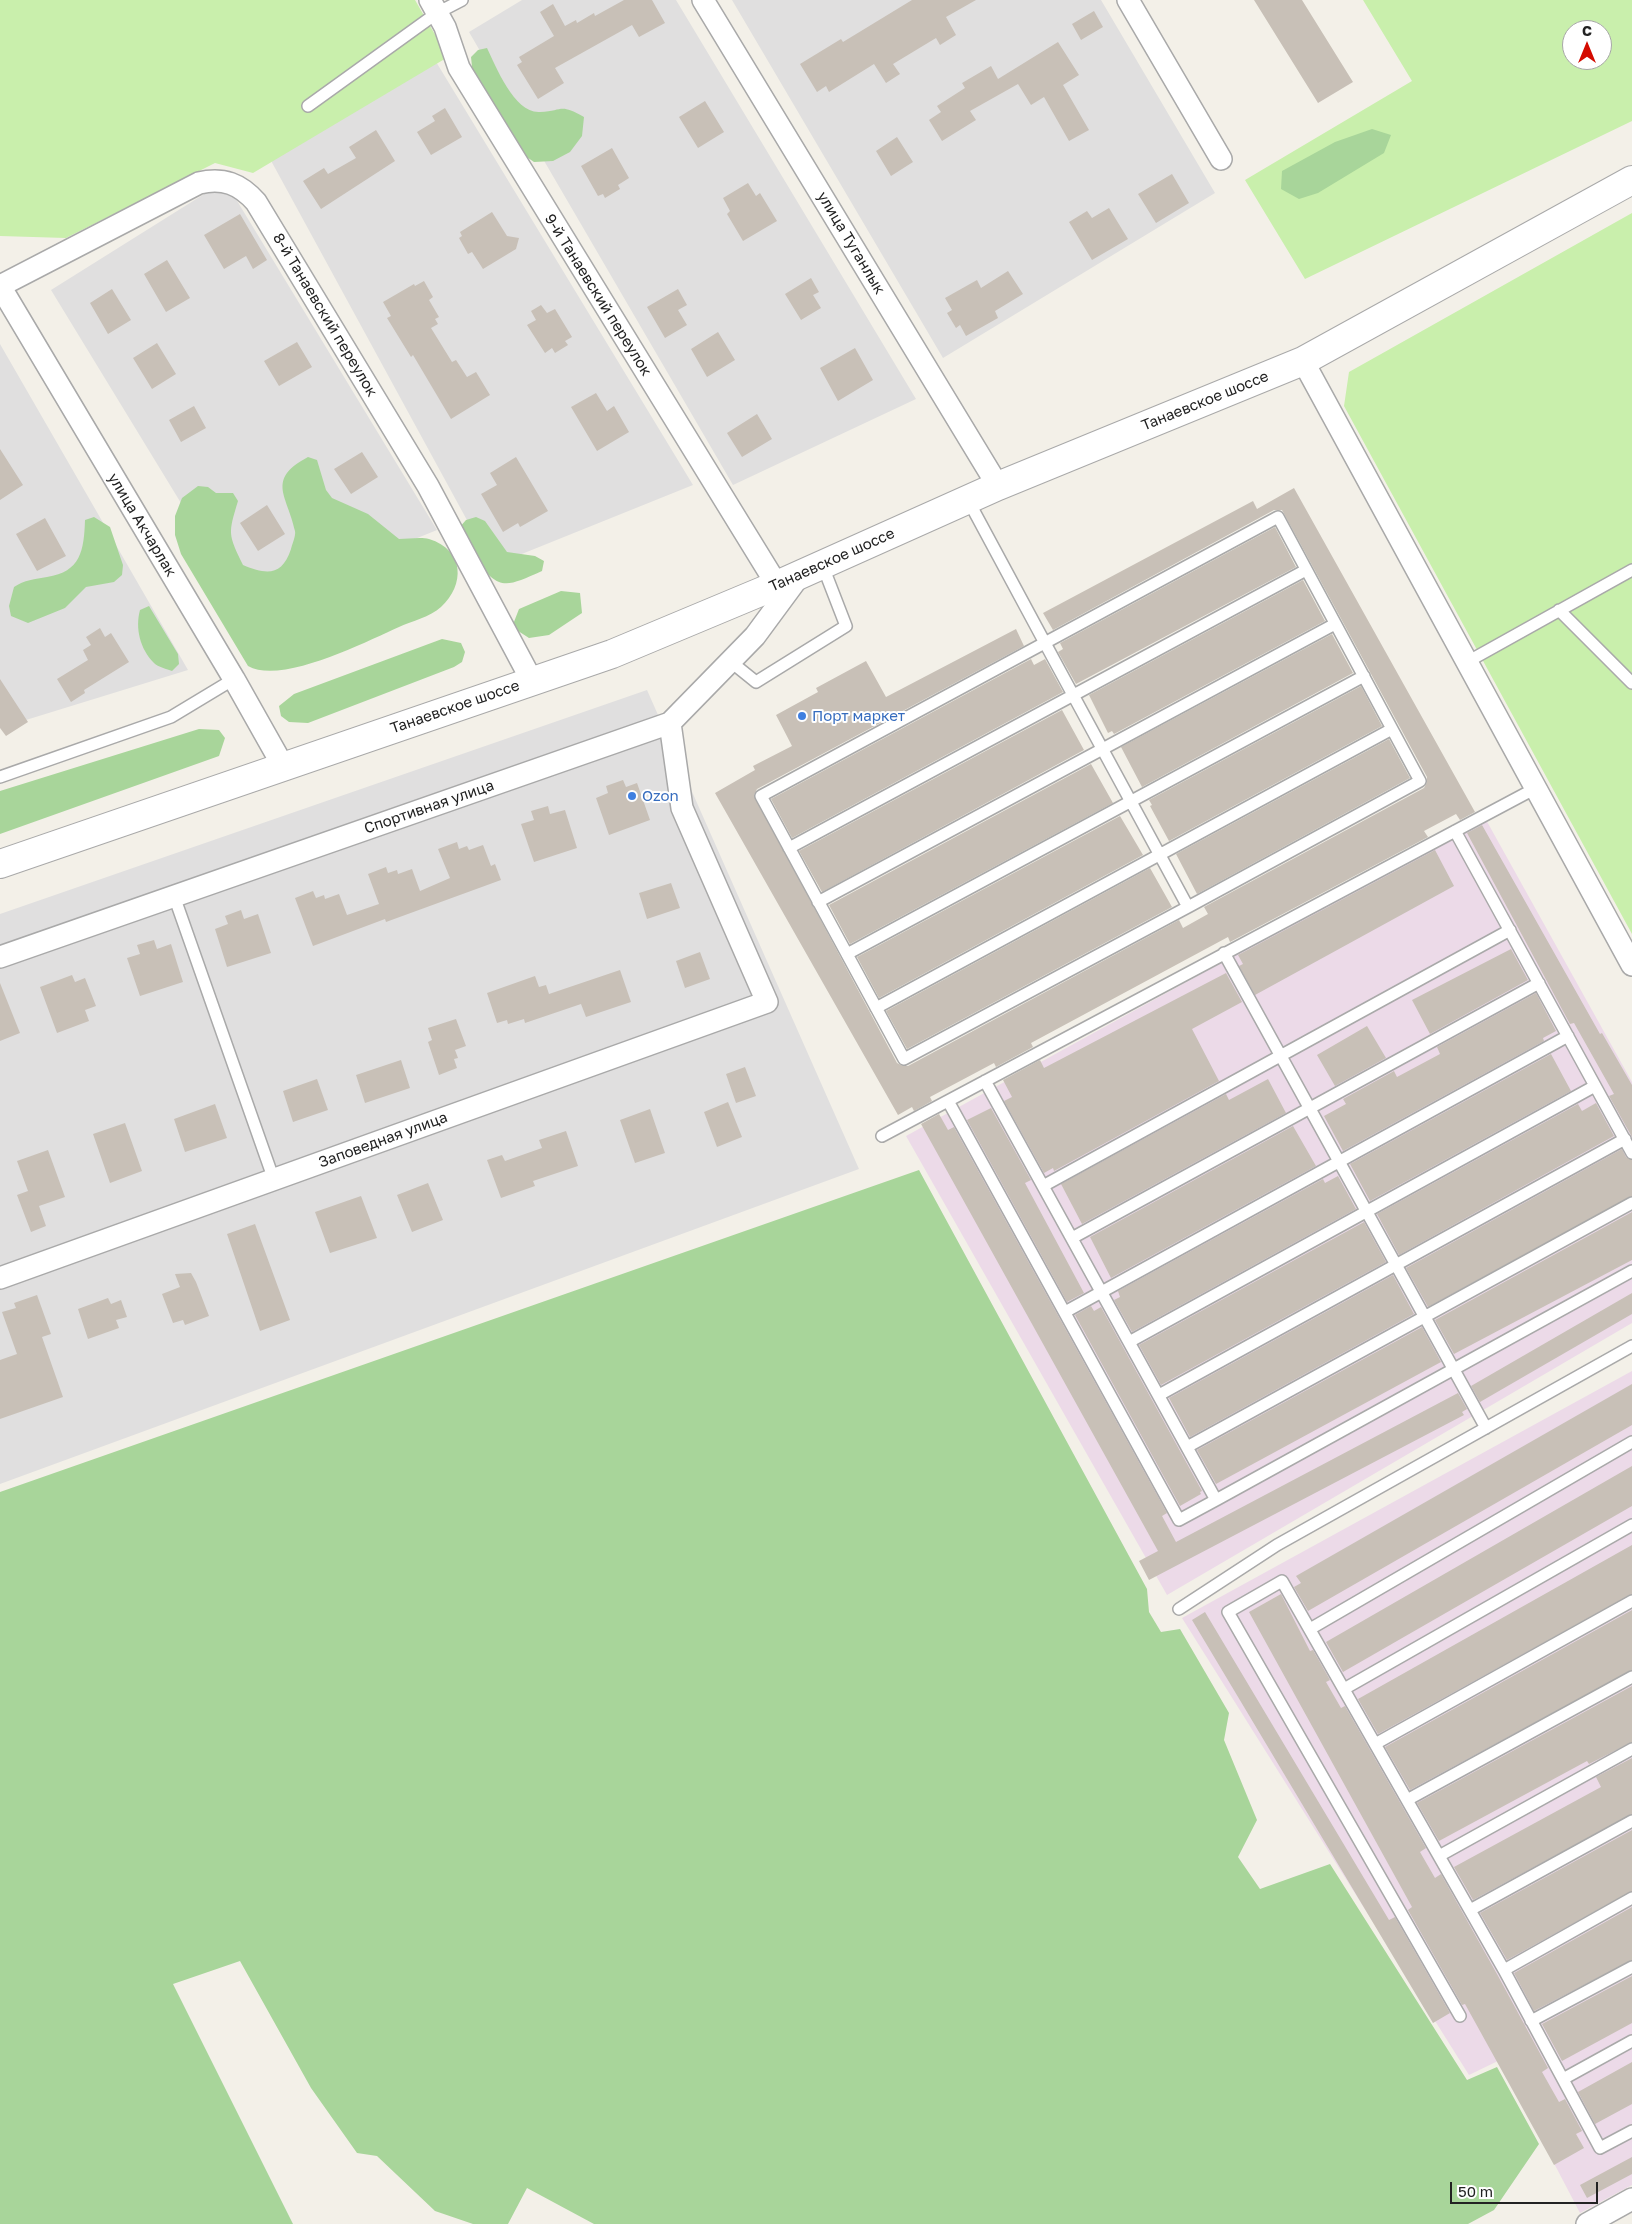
<!DOCTYPE html>
<meta charset="utf-8">
<style>
body{margin:0}
#map{position:relative;width:1632px;height:2224px;overflow:hidden;background:#f3f0e8;font-family:"Golos Text",sans-serif}
canvas{display:block}
.north{position:absolute;left:1562px;top:20px;width:50px;height:50px;box-sizing:border-box;background:#fff;border:1px solid #a7a7a7;border-radius:50%;rotate:0deg;font-size:14px;font-weight:700;line-height:20px;text-align:center;color:#222}
.north::after{content:'';display:block;margin:auto;width:18px;height:22px;background:#d40b00;clip-path:polygon(50% 0,100% 100%,50% 72%,0 100%)}
.scale{position:absolute;left:1450px;top:2182px;width:148px;height:22px;box-sizing:border-box;border:2px solid #222;border-top:0;padding-left:6px;font-size:15px;line-height:18px;white-space:nowrap;color:#222;-webkit-text-stroke:4px #fff;paint-order:stroke}
</style>
<div id="map">
<canvas width="1632" height="2224"></canvas>
<div class="north">С</div>
<div class="scale">50 m</div>
</div>
<script>
const context = document.querySelector('canvas').getContext('2d');
context.lineJoin = 'round';
function fill(path, color) {
  context.fillStyle = color;
  context.fill(path, 'evenodd');
}
function strokePath(path, color, width, dash) {
  context.strokeStyle = color;
  context.lineWidth = width;
  context.lineCap = dash ? 'butt' : 'round';
  context.setLineDash(dash || []);
  context.stroke(path);
}
function write(font, color, halo, rows, align = 'center') {
  context.font = font + ' "Golos Text",sans-serif';
  context.lineWidth = 4;
  context.setLineDash([]);
  context.textBaseline = 'middle';
  context.strokeStyle = halo;
  context.fillStyle = color;
  for (const [text, x, y, turn = 0] of rows) {
    context.save();
    context.translate(x, y);
    context.rotate((+turn || 0) * Math.PI / 180);
    context.textAlign = isNaN(turn) ? turn : align;
    if (halo) context.strokeText(text, 0, 0);
    context.fillText(text, 0, 0);
    context.restore();
  }
}
fill(new Path2D(`
 M 522,0 L 676,0 L 916,399 L 733,485 L 469,32 Z
 M 732,0 L 1101,0 L 1215,193 L 943,358 Z
 M 424,42 L 693,485 L 492,566 L 263,146 Z
 M 225,181 L 437,530 L 245,608 L 51,290 Z
 M 0,344 L 188,670 L 0,728 Z
 M 647,690 L 859,1169 L 0,1484 L 0,914 Z`), '#e0dfdf');
fill(new Path2D(`
 M 1485,818 L 1632,1082 L 1632,1323 L 1167,1595 L 906,1136 Z
 M 1632,1371 L 1632,2185 L 1580,2213 L 1500,2060 L 1469,2075 L 1182,1618 Z`), '#ecdae8');
fill(new Path2D(`
 M 0,0 L 415,0 L 448,57 L 253,173 L 215,163 L 66,238 L 0,236 Z
 M 1363,0 L 1632,0 L 1632,121 L 1305,279 L 1245,180 L 1412,81 ZM 1572,30 L 1602,30 L 1602,60 L 1572,60 Z
 M 1632,213 L 1632,672 L 1630,675 L 1632,678 L 1632,934 L 1344,406 L 1349,372 Z`), '#c9efac');
fill(new Path2D(`
 M 487,48 C 496,67 515,114 540,112 C 564,111 559,103 584,117 L 582,136 L 570,152 L 553,161 L 534,162 L 518,151 L 473,76 L 471,57 L 478,50 Z
 M 1372,129 L 1391,135 L 1384,153 L 1318,193 L 1299,199 L 1281,189 L 1282,171 L 1335,142 Z
 M 308,457 L 317,460 L 326,490 L 332,498 L 368,514 L 399,539 C 408,539 421,537 429,539 C 465,550 465,585 441,607 C 430,617 412,621 399,627 C 365,642 282,685 248,666 L 181,554 L 175,535 L 175,516 L 182,498 L 198,486 L 208,487 L 216,493 L 233,493 L 238,501 C 228,534 228,534 243,565 C 267,575 282,576 291,549 C 292,544 296,536 295,531 C 288,496 265,480 308,457 Z
 M 94,517 L 110,527 L 123,565 L 122,575 L 114,582 L 86,587 L 65,608 L 28,623 L 11,616 L 9,606 L 14,587 C 24,580 35,579 47,577 C 81,572 84,550 85,520 Z
 M 476,517 L 485,521 L 507,552 L 535,556 L 544,561 L 542,571 C 504,588 499,591 473,556 C 466,546 460,540 459,528 L 466,520 Z
 M 561,591 L 580,593 L 582,613 L 549,635 L 529,638 L 512,627 L 519,609 Z
 M 149,606 L 178,654 L 179,664 L 172,671 C 167,669 158,667 154,663 C 140,649 135,628 140,610 Z
 M 442,639 L 461,643 L 465,652 L 462,662 L 454,667 L 308,723 L 289,722 L 281,716 L 279,706 L 294,694 Z
 M 199,729 L 219,730 L 225,738 L 219,756 L 0,834 L 0,791 Z
 M 919,1170 L 1147,1589 L 1149,1612 L 1161,1632 L 1180,1629 L 1229,1713 L 1224,1740 L 1257,1820 L 1238,1857 L 1260,1889 L 1330,1864 L 1467,2080 L 1497,2067 L 1539,2144 L 1494,2210 L 1468,2224 L 594,2224 L 527,2188 L 508,2224 L 473,2224 L 435,2211 L 377,2156 L 357,2153 L 311,2088 L 240,1961 L 173,1984 L 293,2224 L 0,2224 L 0,1492 Z`), '#a8d59a');
fill(new Path2D(`
 M 624,0 L 652,0 L 665,23 L 639,37 L 632,25 L 555,68 L 564,83 L 538,99 L 517,65 L 522,62 L 519,57 L 554,36 L 540,12 L 553,4 L 565,26 L 576,20 L 577,23 L 594,13 L 595,16 Z
 M 912,0 L 976,0 L 946,17 L 956,35 L 940,45 L 936,38 L 893,64 L 900,74 L 886,83 L 874,64 L 829,92 L 826,86 L 817,92 L 800,64 L 841,39 L 843,42 Z
 M 1254,0 L 1302,0 L 1353,82 L 1318,103 Z
 M 1094,11 L 1103,27 L 1081,40 L 1072,24 Z
 M 1058,42 L 1079,75 L 1063,85 L 1089,130 L 1069,141 L 1044,97 L 1031,105 L 1018,84 L 970,111 L 976,120 L 942,141 L 929,120 L 941,112 L 937,106 L 965,88 L 962,83 L 991,66 L 998,79 Z
 M 705,101 L 724,132 L 698,148 L 679,117 Z
 M 445,108 L 462,137 L 431,155 L 417,132 L 435,121 L 432,116 Z
 M 376,130 L 395,161 L 321,209 L 303,181 L 324,168 L 328,174 L 356,158 L 349,147 Z
 M 897,137 L 913,162 L 891,176 L 876,151 Z
 M 612,148 L 629,178 L 618,185 L 620,189 L 605,198 L 603,194 L 598,196 L 581,166 Z
 M 1172,174 L 1189,203 L 1156,223 L 1138,194 Z
 M 748,183 L 756,196 L 760,193 L 777,221 L 743,241 L 727,214 L 730,211 L 723,198 Z
 M 1109,208 L 1128,239 L 1092,260 L 1069,222 L 1087,211 L 1092,218 Z
 M 492,212 L 507,236 L 519,238 L 516,249 L 483,269 L 472,252 L 468,254 L 459,238 L 462,236 L 460,232 Z
 M 240,214 L 267,260 L 253,269 L 246,256 L 224,269 L 204,235 Z
 M 167,260 L 190,298 L 166,312 L 144,274 Z
 M 1008,271 L 1023,294 L 995,311 L 998,318 L 966,336 L 960,325 L 956,328 L 947,313 L 952,310 L 945,298 L 977,280 L 981,288 Z
 M 811,278 L 819,292 L 813,295 L 821,308 L 801,320 L 785,294 Z
 M 424,281 L 433,297 L 429,300 L 439,317 L 435,319 L 438,324 L 431,328 L 452,362 L 456,360 L 467,377 L 476,372 L 490,395 L 451,419 L 413,355 L 411,357 L 387,318 L 391,316 L 383,302 L 414,284 L 415,286 Z
 M 112,289 L 131,320 L 108,334 L 90,303 Z
 M 678,289 L 687,305 L 678,310 L 687,325 L 665,338 L 647,307 Z
 M 541,305 L 547,313 L 555,309 L 572,337 L 565,341 L 568,345 L 555,353 L 552,348 L 545,353 L 527,325 L 536,320 L 531,311 Z
 M 718,332 L 735,360 L 707,377 L 691,349 Z
 M 297,342 L 312,367 L 279,386 L 264,361 Z
 M 157,343 L 176,374 L 152,389 L 133,358 Z
 M 855,348 L 873,380 L 838,401 L 820,368 Z
 M 596,393 L 607,411 L 614,406 L 629,432 L 597,451 L 571,407 Z
 M 194,406 L 206,428 L 181,442 L 169,420 Z
 M 757,414 L 772,439 L 742,457 L 727,433 Z
 M 0,449 L 23,485 L 0,500 Z
 M 362,452 L 378,477 L 351,494 L 334,469 Z
 M 516,457 L 548,511 L 520,527 L 518,523 L 503,532 L 481,494 L 497,485 L 490,473 Z
 M 1294,488 L 1475,812 L 1460,820 L 1456,814 L 1424,831 L 1428,837 L 1230,942 L 1228,937 L 1031,1043 L 1033,1047 L 996,1067 L 994,1063 L 930,1097 L 932,1101 L 914,1111 L 912,1107 L 898,1115 L 715,793 L 755,770 L 753,766 L 792,746 L 776,715 L 818,692 L 816,688 L 866,661 L 886,697 L 1016,629 L 1024,646 L 757,789 L 754,795 L 897,1063 L 903,1066 L 908,1066 L 1179,920 L 1183,928 L 1208,914 L 1204,907 L 1424,788 L 1427,782 L 1427,777 L 1282,510 L 1274,510 L 1053,630 L 1043,613 L 1253,501 L 1257,509 Z
 M 267,505 L 285,534 L 258,551 L 240,523 Z
 M 45,518 L 66,556 L 37,571 L 16,534 Z
 M 1275,527 L 1296,567 L 1076,684 L 1058,652 L 1063,649 L 1060,643 Z
 M 1303,580 L 1325,621 L 1114,734 L 1112,731 L 1108,733 L 1089,695 Z
 M 100,628 L 105,637 L 111,633 L 129,662 L 84,690 L 85,693 L 71,702 L 57,679 L 88,660 L 83,650 L 91,645 L 86,637 Z
 M 1332,634 L 1353,673 L 1142,787 L 1121,747 Z
 M 1031,659 L 1034,665 L 1045,659 L 1063,692 L 792,838 L 771,799 Z
 M 0,679 L 28,722 L 6,736 L 0,728 Z
 M 1361,686 L 1382,726 L 1169,841 L 1150,806 L 1152,805 L 1149,800 Z
 M 1062,710 L 1084,750 L 822,892 L 799,851 Z
 M 1389,739 L 1410,778 L 1197,894 L 1176,854 Z
 M 1091,764 L 1113,803 L 850,944 L 829,905 Z
 M 623,780 L 626,787 L 637,783 L 650,820 L 609,835 L 596,798 L 608,793 L 606,786 Z
 M 548,806 L 550,814 L 565,810 L 577,848 L 534,862 L 521,824 L 534,820 L 531,811 Z
 M 1120,816 L 1143,855 L 879,998 L 857,957 Z
 M 1482,825 L 1600,1034 L 1602,1033 L 1632,1085 L 1632,1137 L 1609,1096 L 1614,1094 L 1574,1023 L 1570,1024 L 1467,833 Z
 M 457,842 L 459,849 L 467,846 L 469,850 L 483,845 L 491,866 L 495,864 L 501,880 L 386,922 L 385,919 L 313,946 L 295,898 L 313,891 L 316,898 L 324,895 L 325,899 L 339,894 L 347,915 L 379,904 L 368,874 L 386,867 L 388,873 L 397,870 L 398,874 L 412,869 L 420,891 L 450,878 L 438,849 Z
 M 1435,850 L 1454,886 L 1255,995 L 1239,966 L 1243,964 L 1238,955 Z
 M 1150,868 L 1172,907 L 907,1049 L 886,1011 Z
 M 671,883 L 680,908 L 647,919 L 639,893 Z
 M 241,910 L 244,919 L 258,914 L 271,953 L 227,967 L 215,929 L 228,924 L 225,916 Z
 M 154,940 L 157,949 L 171,944 L 183,982 L 140,996 L 127,958 L 140,954 L 137,945 Z
 M 1511,949 L 1528,980 L 1430,1034 L 1412,1000 Z
 M 700,952 L 710,979 L 685,988 L 676,961 Z
 M 620,970 L 631,1002 L 586,1017 L 581,1004 L 525,1023 L 524,1019 L 508,1024 L 507,1020 L 497,1023 L 487,993 L 535,976 L 539,987 L 546,985 L 549,994 Z
 M 1226,973 L 1242,1002 L 1192,1029 L 1219,1081 L 1054,1171 L 1053,1168 L 1044,1173 L 1004,1101 L 1012,1097 L 1003,1080 L 1040,1060 L 1044,1068 Z
 M 72,975 L 75,982 L 85,978 L 96,1006 L 85,1010 L 89,1021 L 57,1033 L 40,987 Z
 M 0,983 L 20,1033 L 0,1041 Z
 M 1536,993 L 1556,1031 L 1543,1038 L 1544,1041 L 1343,1151 L 1324,1116 L 1346,1104 L 1343,1099 L 1394,1071 L 1397,1077 L 1440,1054 L 1437,1047 Z
 M 456,1019 L 466,1046 L 455,1050 L 458,1058 L 454,1059 L 457,1068 L 439,1075 L 428,1042 L 432,1040 L 428,1028 Z
 M 1367,1026 L 1386,1058 L 1335,1086 L 1317,1055 Z
 M 1551,1054 L 1571,1091 L 1370,1201 L 1350,1164 Z
 M 401,1060 L 410,1088 L 365,1103 L 356,1075 Z
 M 745,1067 L 756,1096 L 736,1103 L 726,1074 Z
 M 317,1079 L 328,1110 L 293,1122 L 283,1091 Z
 M 1268,1079 L 1286,1113 L 1082,1224 L 1061,1184 L 1226,1094 L 1229,1100 Z
 M 728,1102 L 742,1137 L 717,1147 L 704,1112 Z
 M 1596,1103 L 1614,1136 L 1399,1255 L 1377,1214 L 1578,1104 L 1582,1111 Z
 M 215,1104 L 227,1138 L 185,1152 L 174,1119 Z
 M 991,1108 L 1031,1180 L 1025,1183 L 1084,1293 L 1067,1302 L 967,1120 Z
 M 650,1109 L 665,1153 L 635,1163 L 620,1120 Z
 M 939,1114 L 948,1130 L 954,1127 L 1167,1513 L 1162,1516 L 1176,1542 L 1458,1393 L 1467,1409 L 1462,1412 L 1464,1415 L 1149,1580 L 1139,1561 L 1158,1551 L 921,1124 Z
 M 125,1123 L 142,1171 L 110,1183 L 93,1134 Z
 M 1293,1126 L 1316,1166 L 1111,1278 L 1090,1237 Z
 M 566,1131 L 578,1166 L 533,1181 L 535,1186 L 501,1198 L 487,1160 L 502,1155 L 505,1161 L 542,1148 L 539,1140 Z
 M 1622,1149 L 1626,1157 L 1632,1160 L 1632,1196 L 1428,1307 L 1406,1268 Z
 M 48,1150 L 65,1197 L 39,1206 L 46,1226 L 31,1232 L 17,1195 L 28,1191 L 17,1161 Z
 M 1338,1176 L 1356,1209 L 1132,1332 L 1114,1300 L 1120,1297 L 1118,1291 L 1323,1179 L 1325,1183 Z
 M 428,1183 L 443,1220 L 412,1232 L 397,1195 Z
 M 361,1196 L 377,1238 L 330,1253 L 315,1212 Z
 M 1632,1212 L 1632,1260 L 1454,1354 L 1435,1320 Z
 M 1364,1222 L 1386,1262 L 1161,1385 L 1139,1345 Z
 M 255,1224 L 290,1320 L 260,1331 L 227,1234 Z
 M 191,1273 L 196,1282 L 209,1316 L 185,1325 L 183,1320 L 173,1323 L 162,1294 L 180,1287 L 175,1274 Z
 M 1393,1275 L 1414,1314 L 1190,1437 L 1169,1398 Z
 M 1632,1293 L 1632,1314 L 1480,1402 L 1471,1386 Z
 M 37,1295 L 51,1334 L 42,1337 L 63,1397 L 0,1419 L 0,1360 L 17,1354 L 2,1312 L 16,1308 L 14,1303 Z
 M 108,1298 L 111,1304 L 121,1300 L 127,1317 L 116,1320 L 119,1328 L 88,1339 L 78,1309 Z
 M 1091,1306 L 1094,1311 L 1101,1307 L 1202,1491 L 1200,1492 L 1201,1494 L 1180,1506 L 1075,1315 Z
 M 1422,1327 L 1441,1362 L 1216,1484 L 1197,1450 Z
 M 1632,1384 L 1632,1425 L 1308,1611 L 1294,1587 L 1301,1583 L 1296,1576 Z
 M 1632,1466 L 1632,1506 L 1343,1672 L 1326,1642 Z
 M 1632,1545 L 1632,1594 L 1378,1734 L 1358,1699 Z
 M 1281,1594 L 1310,1651 L 1313,1650 L 1330,1680 L 1326,1682 L 1341,1708 L 1345,1706 L 1426,1848 L 1420,1852 L 1435,1878 L 1441,1874 L 1497,1974 L 1548,2068 L 1542,2072 L 1559,2102 L 1565,2099 L 1582,2131 L 1576,2134 L 1584,2148 L 1554,2165 L 1465,2004 L 1462,2005 L 1408,1910 L 1412,1907 L 1249,1612 Z
 M 1632,1610 L 1632,1670 L 1410,1790 L 1385,1747 Z
 M 1205,1612 L 1389,1920 L 1395,1917 L 1450,2013 L 1433,2023 L 1192,1620 Z
 M 1632,1686 L 1632,1742 L 1589,1764 L 1587,1761 L 1439,1841 L 1417,1803 Z
 M 1632,1758 L 1632,1814 L 1473,1900 L 1454,1867 L 1601,1787 L 1596,1777 Z
 M 1632,1830 L 1632,1891 L 1507,1960 L 1480,1913 Z
 M 1632,1907 L 1632,1960 L 1534,2011 L 1514,1973 Z
 M 1632,1976 L 1632,2023 L 1562,2061 L 1542,2024 Z
 M 1632,2062 L 1632,2104 L 1595,2124 L 1578,2092 Z
 M 1632,2157 L 1632,2174 L 1587,2198 L 1580,2185 Z`), '#c8c0b7');
const service = new Path2D(`
 M 308,106 L 437,13 L 462,0
 M 968,500 C 1041,636 1114,771 1188,907 L 1420,781 L 1278,517 L 761,796 L 904,1059 L 1188,907
 M 1559,610 L 1632,683
 M 730,661 L 756,682 L 846,626 L 822,564
 M 1467,662 L 1632,570
 M 0,777 L 171,717 L 234,679
 M 1455,831 L 1632,1153
 M 789,848 L 1306,570
 M 174,896 L 274,1180
 M 818,902 L 1335,624
 M 1224,953 L 1486,1428
 M 847,954 L 1364,676
 M 876,1008 L 1392,729
 M 985,1081 L 1216,1500 L 1632,1271
 M 948,1101 L 1179,1520 L 1216,1500
 M 882,1136 L 1536,788
 M 1043,1186 L 1510,930
 M 1072,1238 L 1539,983
 M 1065,1312 L 1568,1036
 M 1129,1342 L 1595,1086
 M 1159,1395 L 1625,1139
 M 1187,1447 L 1632,1203
 M 1179,1609 L 1277,1545 L 1632,1346
 M 1310,1629 L 1632,1442
 M 1344,1689 L 1632,1525
 M 1375,1744 L 1632,1601
 M 1407,1800 L 1632,1677
 M 1439,1856 L 1632,1749
 M 1470,1910 L 1632,1821
 M 1504,1970 L 1600,2148 L 1632,2131
 M 1460,2016 L 1228,1612 L 1282,1581 L 1504,1970 L 1632,1898
 M 1531,2021 L 1632,1967
 M 1563,2079 L 1632,2041`);
const minor = new Path2D(`
 M 430,0 L 445,27 L 459,68 L 777,585
 M 703,0 L 998,486
 M 1128,0 L 1221,159
 M 0,286 L 199,183 C 223,177 240,184 256,202 L 428,486 L 532,681
 M 0,286 L 234,679 L 283,766
 M 1303,361 L 1632,965
 M 0,957 L 670,723 L 755,636 L 800,575
 M 0,1278 L 767,1002 L 682,808 L 670,723
 M 1587,2224 L 1632,2199`);
const tertiary = new Path2D(`
 M 0,864 L 612,654 L 777,585 L 998,486 L 1303,361 L 1632,180`);
strokePath(service, '#a9a9a9', 14);
strokePath(minor, '#a9a9a9', 24);
strokePath(tertiary, '#a9a9a9', 30);
strokePath(service, '#fff', 11);
strokePath(minor, '#fff', 21);
strokePath(tertiary, '#fff', 28);
for (const [x, y, r, color] of [
 [802,716,5,"#3f7fe0"],
 [632,796,5,"#3f7fe0"]
]) {
  const dot = new Path2D();
  dot.arc(x, y, r, 0, 2 * Math.PI);
  context.fillStyle = color;
  context.fill(dot);
  strokePath(dot, '#fff', 2);
}
write('15px', '#222', '#fff', [
 ["улица Туганлык",851,243,59],
 ["9-й Танаевский переулок",598,295,58],
 ["8-й Танаевский переулок",325,315,59],
 ["Танаевское шоссе",1205,401,-22],
 ["улица Акчарлак",142,525,59],
 ["Танаевское шоссе",832,560,-24],
 ["Танаевское шоссе",455,707,-19],
 ["Спортивная улица",429,807,-19],
 ["Заповедная улица",383,1140,-20]
]);
write('15px', '#366cbe', '#fff', [
 ["Порт маркет",812,716],
 ["Ozon",642,796]
], 'left');
</script>
